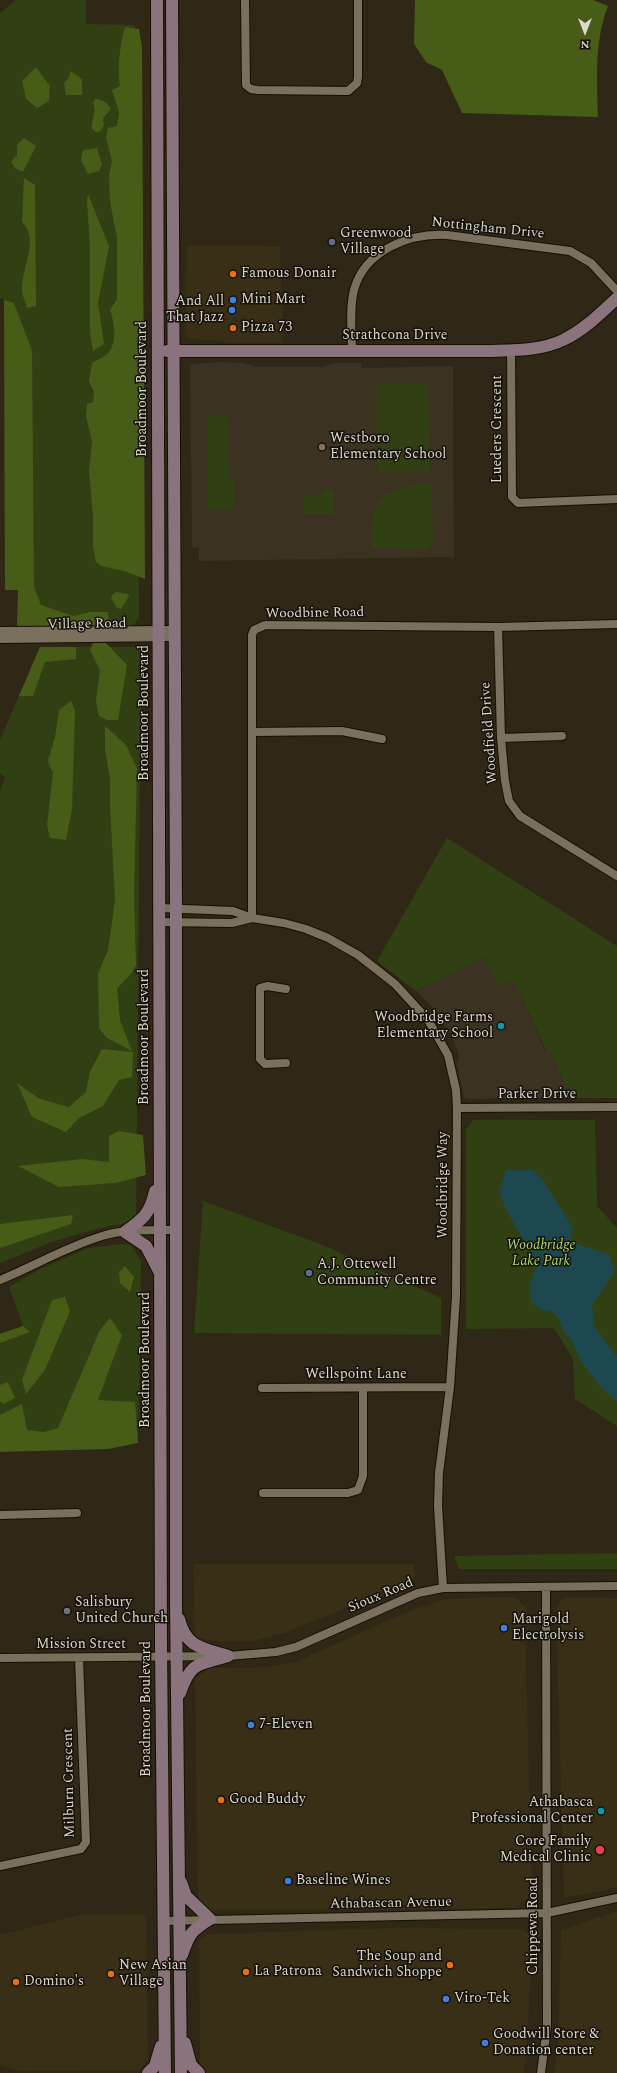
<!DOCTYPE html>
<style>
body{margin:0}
#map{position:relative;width:617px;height:2073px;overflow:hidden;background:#2f2816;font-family:Spectral,serif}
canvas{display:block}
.north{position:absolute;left:565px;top:12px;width:40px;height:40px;-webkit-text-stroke:3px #15110a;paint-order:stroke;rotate:180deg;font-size:11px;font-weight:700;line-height:16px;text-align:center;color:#dcd8cc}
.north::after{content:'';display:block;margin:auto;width:14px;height:18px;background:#dcd8cc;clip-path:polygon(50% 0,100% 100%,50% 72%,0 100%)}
</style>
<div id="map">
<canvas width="617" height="2073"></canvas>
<div class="north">N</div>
</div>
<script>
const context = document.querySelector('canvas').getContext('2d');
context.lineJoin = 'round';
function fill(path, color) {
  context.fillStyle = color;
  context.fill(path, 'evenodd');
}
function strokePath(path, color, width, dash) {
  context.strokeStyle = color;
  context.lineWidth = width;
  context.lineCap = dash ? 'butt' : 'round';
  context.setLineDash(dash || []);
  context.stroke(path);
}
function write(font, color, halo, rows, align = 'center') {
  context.font = font + ' Spectral,serif';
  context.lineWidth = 3;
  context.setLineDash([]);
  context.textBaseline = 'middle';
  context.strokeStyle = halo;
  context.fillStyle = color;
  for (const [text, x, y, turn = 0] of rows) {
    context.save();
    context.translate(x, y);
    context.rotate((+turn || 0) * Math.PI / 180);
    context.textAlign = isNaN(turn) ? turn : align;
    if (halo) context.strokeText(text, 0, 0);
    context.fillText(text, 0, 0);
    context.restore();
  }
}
fill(new Path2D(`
 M 187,245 L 280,246 L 283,343 L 230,343 L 216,340 L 188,339 L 186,333 Z
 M 193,1564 L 414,1564 L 415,1576 L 411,1580 L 288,1632 L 252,1641 L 215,1641 L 195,1637 Z
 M 490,1597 L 515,1598 L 527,1608 L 526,1663 L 532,1894 L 516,1908 L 210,1910 L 198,1901 L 195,1679 L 209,1668 L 270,1667 L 298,1661 L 411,1610 L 447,1599 Z
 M 564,1597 L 617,1598 L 617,1887 L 599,1892 L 564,1897 L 556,1609 Z
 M 617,1911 L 617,2073 L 554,2073 L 558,2047 L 561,1930 Z
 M 146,1914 L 148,2060 L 140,2070 L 18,2071 L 0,2065 L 0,1935 L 79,1915 Z
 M 393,1928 L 524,1929 L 532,1940 L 527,2044 L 524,2073 L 200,2073 L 199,1940 L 209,1934 Z`), '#382f16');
fill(new Path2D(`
 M 223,362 L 243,363 L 258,367 L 324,367 L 334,363 L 362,363 L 361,368 L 453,366 L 454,559 L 449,557 L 199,561 L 199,548 L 192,547 L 190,364 Z
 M 484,958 L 497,986 L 513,979 L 546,1052 L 551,1050 L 570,1098 L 466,1099 L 464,1097 L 457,1065 L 459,1056 L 451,1034 L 435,1010 L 416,991 Z`), '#3b3222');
fill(new Path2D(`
 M 16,0 L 86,0 L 86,24 L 135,25 L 139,616 L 133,627 L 17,629 L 18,590 L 5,590 L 4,300 L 0,298 L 0,13 Z
 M 428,383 L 430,471 L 377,472 L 375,385 Z
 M 207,415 L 228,415 L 229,478 L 234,479 L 233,510 L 208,509 Z
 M 432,482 L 433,543 L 427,549 L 372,548 C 369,497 384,488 432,482 Z
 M 322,490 L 334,490 L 334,514 L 304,514 L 304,495 L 322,495 Z
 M 40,647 L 137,647 L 141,651 L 136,1222 L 108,1226 L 54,1241 L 0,1263 L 0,791 L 5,777 L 0,774 L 0,740 Z
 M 447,838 L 617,946 L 617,1098 L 570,1098 L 551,1051 L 547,1052 L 513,980 L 497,986 L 484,958 L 416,991 L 377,961 Z
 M 473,1120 L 595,1120 L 597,1206 L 617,1228 L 617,1426 L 575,1399 L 573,1359 L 554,1328 L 466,1329 L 466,1129 Z
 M 203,1201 L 320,1244 L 441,1298 L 441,1335 L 194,1333 Z
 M 121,1244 L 131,1245 L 141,1261 L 138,1443 L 0,1442 L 0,1334 L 23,1326 L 9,1287 L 40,1269 L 89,1248 Z
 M 617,1553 L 617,1569 L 459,1569 L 454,1556 Z`), '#314013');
fill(new Path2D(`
 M 415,0 L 593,0 L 608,6 C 594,42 597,79 598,117 L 462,113 L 442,70 L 426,62 L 414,44 Z
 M 125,27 L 139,29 L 142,47 L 145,579 L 124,571 L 101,566 L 96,562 L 93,547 L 93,516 L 89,471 L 92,441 L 86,416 L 87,404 L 93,402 L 94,392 L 89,381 L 92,363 C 97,360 104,357 108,353 C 118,342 114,322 110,310 L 117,299 L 117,238 L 110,202 L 109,174 L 112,162 L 106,138 L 108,128 L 117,126 L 119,112 L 112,90 L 120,86 C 117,67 120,45 125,27 Z
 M 36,67 L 50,86 L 49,101 L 37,108 L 26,99 L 22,81 Z
 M 71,71 L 82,79 L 82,95 L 66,95 L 64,83 L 68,79 Z
 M 95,99 C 103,100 107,102 111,109 L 103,118 L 104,126 L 99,132 L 96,132 L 92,129 C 91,119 97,113 93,103 Z
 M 24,138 L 36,146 L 23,172 L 15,168 L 11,162 L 17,155 L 17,145 Z
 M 97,148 L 102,164 L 99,171 L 88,174 L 81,160 L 83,150 Z
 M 24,178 L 35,185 L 36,306 L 27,308 C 25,301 21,293 22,286 C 23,265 39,239 22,222 Z
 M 88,194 L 109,246 L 98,303 L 104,344 L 93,351 L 90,333 L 90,246 L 87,200 Z
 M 4,300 L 14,303 L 32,351 L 34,587 L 41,605 L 73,616 L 91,612 L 108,612 L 110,628 L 17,629 L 18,590 L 5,590 Z
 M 116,592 L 128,594 L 129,596 L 121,609 L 117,608 L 111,598 L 112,595 Z
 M 93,643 L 106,643 L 127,665 L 118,720 L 107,720 L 99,716 L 96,701 L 100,670 L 90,650 Z
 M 40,647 L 76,647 L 76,659 L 45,662 L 33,696 L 19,696 Z
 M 71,701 L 75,711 L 72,810 L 66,840 L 50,838 L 47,825 L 53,773 L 48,761 L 55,737 L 59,710 Z
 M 105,726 L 126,745 L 137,768 L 134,892 L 136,965 L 131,974 L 117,988 L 120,1020 L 132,1051 L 107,1038 L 99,1028 L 98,974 L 108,950 L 115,900 L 110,806 L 110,778 L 105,750 Z
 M 102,1049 L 133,1052 L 132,1077 L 119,1080 L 103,1106 L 79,1118 L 66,1132 L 32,1117 L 17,1083 L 40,1099 L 69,1107 L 86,1092 L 90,1072 Z
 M 119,1131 L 143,1135 L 146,1175 L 115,1183 L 59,1187 L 18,1166 L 82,1159 L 109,1162 L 109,1136 Z
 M 73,1215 L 71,1224 L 0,1248 L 0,1224 Z
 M 125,1266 L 134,1277 L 130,1292 L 120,1283 L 119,1272 Z
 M 65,1297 L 70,1311 L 45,1370 L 26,1394 L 22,1380 L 52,1300 Z
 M 110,1318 L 122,1335 L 98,1400 L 135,1402 L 138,1443 L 108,1449 L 0,1452 L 0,1415 L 22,1404 L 27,1430 L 44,1432 L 58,1428 L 100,1330 Z
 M 23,1326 L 30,1332 L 0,1343 L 0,1334 Z
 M 8,1382 L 15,1398 L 3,1404 L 0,1401 L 0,1385 Z`), '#465c17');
fill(new Path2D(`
 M 506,1170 L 533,1170 L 542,1179 L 573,1228 L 570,1236 L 574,1243 L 609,1254 L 614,1272 L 592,1305 L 594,1326 L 617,1357 L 617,1402 L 600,1386 L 581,1361 L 572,1341 L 563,1330 L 559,1319 L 552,1312 L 540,1309 L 531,1302 L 530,1285 L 535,1270 L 533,1255 L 507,1212 L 499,1190 Z`), '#1d484f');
const street = new Path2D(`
 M 245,0 L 246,85 L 251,89 L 258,90 L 348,91 L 357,83 L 358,77 L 358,0
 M 511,350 L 512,497 L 518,503 L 617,499
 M 352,351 C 352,332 349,310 354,290 C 365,250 409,233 447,235 L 570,251 L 591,263 L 617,291
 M 498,627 L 501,738 L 505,781 L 509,801 L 520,816 L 617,876
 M 0,631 L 174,630
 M 0,639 L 175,637
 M 252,732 L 342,731 L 382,739
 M 501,738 L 562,736
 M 160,908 L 233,911 L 252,918 L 284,923 L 306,929 L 328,938 L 358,955 L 395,984 L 428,1020 L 448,1055 L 456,1090 L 457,1108 L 456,1296 L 450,1387 L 439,1473 L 438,1506 L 443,1588
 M 252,918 L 252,635 L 254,630 L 265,625 L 498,627 L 617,624
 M 160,922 L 232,923 L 252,918
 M 286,989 L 267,986 L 260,988 L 260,1059 L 265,1064 L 286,1063
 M 457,1108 L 617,1107
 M 0,1280 C 34,1266 66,1247 102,1236 C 125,1229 151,1230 175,1230
 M 262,1388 L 450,1387
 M 263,1493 L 348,1493 L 358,1490 L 363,1476 L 363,1388
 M 0,1515 L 77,1513
 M 0,1658 L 228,1656 L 276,1652 L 296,1647 L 418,1593 L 443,1588 L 617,1586
 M 0,1866 L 81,1849 L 86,1842 L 79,1658
 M 163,1921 L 547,1913 L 617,1898
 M 541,2073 L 547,2027 L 546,1587`);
const secondary = new Path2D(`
 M 157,0 L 161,1644 L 165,2073
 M 172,0 L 176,907 L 176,1602 L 181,2073
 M 167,351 L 487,351 C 512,350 541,351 563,340 C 584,330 600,314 617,298
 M 155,1191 C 150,1214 143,1219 125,1232 L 146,1246 L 160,1273
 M 179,1619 C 186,1648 203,1648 228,1656
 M 180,1693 C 191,1661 198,1665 228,1656
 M 181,1882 L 186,1896 L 210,1919 C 190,1931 189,1935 182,1955
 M 185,2043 L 191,2065 L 199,2073
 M 148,2073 L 155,2066 L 161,2046`);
strokePath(street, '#171102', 10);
strokePath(secondary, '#171102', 14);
strokePath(street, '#79715d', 8);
strokePath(secondary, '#8a737d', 12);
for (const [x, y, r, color] of [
 [332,242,4,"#5c6f8a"],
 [233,274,4,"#e8710a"],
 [233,300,4,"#3f7fe0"],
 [232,310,4,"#3f7fe0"],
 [233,328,4,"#e8710a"],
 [322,447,4,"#8d6e63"],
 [501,1026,4,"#0f9aa8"],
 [309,1273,4,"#5c6f8a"],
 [67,1611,4,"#6b7280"],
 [504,1628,4,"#3f7fe0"],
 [251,1725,4,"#3f7fe0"],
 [221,1800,4,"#e8710a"],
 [601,1811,4,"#0f9aa8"],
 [600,1850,5,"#e0444e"],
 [288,1881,4,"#3f7fe0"],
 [450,1965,4,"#e8710a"],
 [246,1972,4,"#e8710a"],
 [111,1974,4,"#e8710a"],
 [16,1982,4,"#e8710a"],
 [446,1999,4,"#3f7fe0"],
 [485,2043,4,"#3f7fe0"]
]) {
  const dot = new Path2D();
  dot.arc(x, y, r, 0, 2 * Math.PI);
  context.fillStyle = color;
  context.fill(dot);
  strokePath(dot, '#15110a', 1.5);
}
write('14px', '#dcd8cc', '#15110a', [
 ["Nottingham Drive",488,229,6],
 ["Strathcona Drive",395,336],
 ["Broadmoor Boulevard",143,389,-90],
 ["Lueders Crescent",498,429,-90],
 ["Woodbine Road",315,614,-1],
 ["Village Road",87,625,-1],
 ["Broadmoor Boulevard",145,713,-90],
 ["Woodfield Drive",490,733,-94],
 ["Broadmoor Boulevard",145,1037,-90],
 ["Parker Drive",537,1095],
 ["Woodbridge Way",444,1185,-90],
 ["Broadmoor Boulevard",146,1360,-90],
 ["Wellspoint Lane",356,1375],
 ["Sioux Road",381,1596,-23],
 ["Mission Street",81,1645],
 ["Broadmoor Boulevard",147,1709,-90],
 ["Milburn Crescent",70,1783,-91],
 ["Athabascan Avenue",391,1904,-1],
 ["Chippewa Road",534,1926,-90]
]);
write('14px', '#dcd8cc', '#15110a', [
 ["Greenwood",340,234],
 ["Village",340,250],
 ["Famous Donair",241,274],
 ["Mini Mart",241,300],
 ["And All",224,302,"right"],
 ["That Jazz",224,318,"right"],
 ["Pizza 73",241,328],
 ["Westboro",330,439],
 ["Elementary School",330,455],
 ["Woodbridge Farms",493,1018,"right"],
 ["Elementary School",493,1034,"right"],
 ["A.J. Ottewell",317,1265],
 ["Community Centre",317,1281],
 ["Salisbury",75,1603],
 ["United Church",75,1619],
 ["Marigold",512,1620],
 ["Electrolysis",512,1636],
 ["7-Eleven",259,1725],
 ["Good Buddy",229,1800],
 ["Athabasca",593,1803,"right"],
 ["Professional Center",593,1819,"right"],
 ["Core Family",591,1842,"right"],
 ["Medical Clinic",591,1858,"right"],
 ["Baseline Wines",296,1881],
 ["The Soup and",442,1957,"right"],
 ["Sandwich Shoppe",442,1973,"right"],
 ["New Asian",119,1966],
 ["Village",119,1982],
 ["La Patrona",254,1972],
 ["Domino's",24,1982],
 ["Viro-Tek",454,1999],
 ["Goodwill Store &",493,2035],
 ["Donation center",493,2051]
], 'left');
write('italic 14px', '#afd964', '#15110a', [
 ["Woodbridge",541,1246],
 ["Lake Park",541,1262]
]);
</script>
